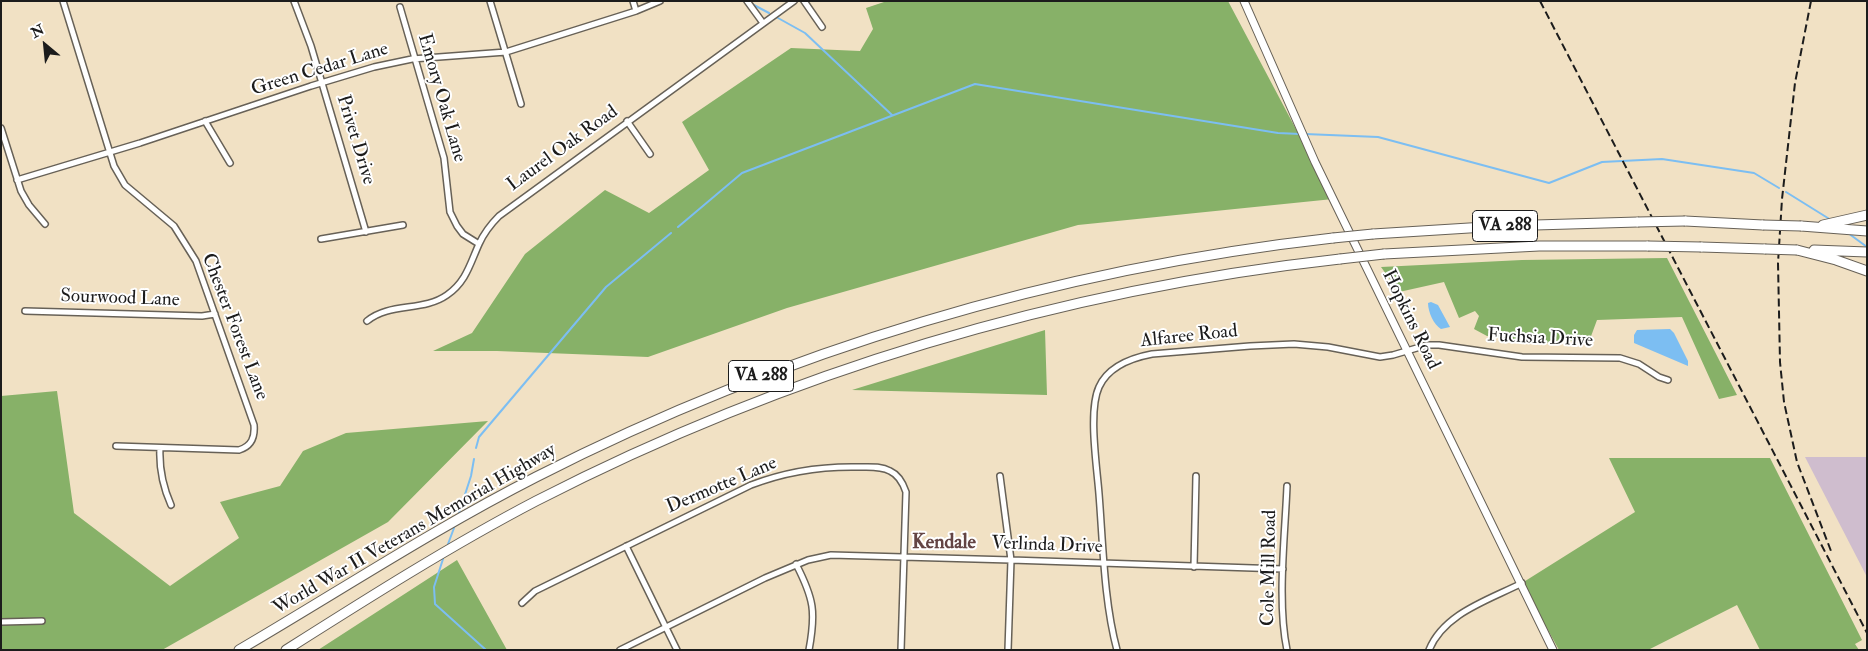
<!DOCTYPE html>
<html>
<head>
<meta charset="utf-8">
<style>
	body { margin:0 }
	#map { position:relative; width:1868px; height:651px; overflow:hidden; background:#f1e1c4; font-family:"IM FELL Double Pica",serif }
	canvas { display:block }
	.frame { position:absolute; inset:0; border:2px solid #1c1c1c; pointer-events:none }
	.north { position:absolute; left:20px; top:20px; width:50px; height:50px; -webkit-text-stroke:4px #fff; paint-order:stroke; rotate:332deg; font-size:14px; font-weight:700; line-height:20px; text-align:center; color:#1c1c1c }
	.north::after { content:''; display:block; margin:auto; width:18px; height:22px; background:#1c1c1c; clip-path:polygon(50% 0,100% 100%,50% 72%,0 100%) }
</style>
</head>
<body>
<div id="map">
<canvas width="1868" height="651"></canvas>
<div class="frame"></div>
<div class="north">N</div>
</div>
<script>
const context = document.querySelector('canvas').getContext('2d');
context.lineJoin = 'round';
function fill(path, color) {
  context.fillStyle = color;
  context.fill(path, 'evenodd');
}
function trace(path, color, width, dash) {
  context.strokeStyle = color;
  context.lineWidth = width;
  context.lineCap = dash ? 'butt' : 'round';
  context.setLineDash(dash || []);
  context.stroke(path);
}
function label(font, color, halo, rows, align = 'center') {
  context.font = font + ' "IM FELL Double Pica",serif';
  context.lineWidth = 4;
  context.setLineDash([]);
  context.textBaseline = 'middle';
  context.strokeStyle = halo;
  context.fillStyle = color;
  for (const [text, x, y, turn = 0] of rows) {
    context.save();
    context.translate(x, y);
    context.rotate((+turn || 0) * Math.PI / 180);
    context.textAlign = isNaN(turn) ? turn : align;
    if (halo) context.strokeText(text, 0, 0);
    context.fillText(text, 0, 0);
    context.restore();
  }
}
fill(new Path2D(`
	M 1805,457 L 1867,457 L 1867,577 Z`), '#cfbdce');
fill(new Path2D(`
	M 887,1 L 1228,1 L 1333,199 L 1078,225 L 787,308 L 648,357 L 497,351 L 433,351 L 472,333 L 525,254 L 605,190 L 649,213 L 709,170 L 682,122 L 791,48 L 860,51 L 873,29 L 866,8 Z
	M 1667,258 L 1737,395 L 1719,399 L 1682,317 L 1597,320 L 1590,339 L 1546,343 L 1487,336 L 1474,329 L 1479,316 L 1475,311 L 1459,318 L 1444,282 L 1399,292 L 1381,267 L 1522,260 Z
	M 1045,330 L 1047,395 L 852,390 Z
	M 57,391 L 74,513 L 170,586 L 239,538 L 220,502 L 280,486 L 303,451 L 346,433 L 488,421 L 388,522 L 162,650 L 1,650 L 1,396 Z
	M 1609,458 L 1770,458 L 1862,640 L 1855,644 L 1859,650 L 1760,650 L 1737,605 L 1648,650 L 1559,650 L 1522,583 L 1635,512 Z
	M 457,560 L 507,650 L 318,650 Z`), '#87b168');
fill(new Path2D(`
	M 1431,302 L 1438,305 L 1450,327 L 1441,329 C 1434,325 1428,312 1428,303 Z
	M 1670,329 L 1674,333 L 1688,361 L 1688,366 L 1634,343 L 1634,335 L 1637,330 Z`), '#7cbef2');
trace(new Path2D(`
	M 752,4 L 769,13
	M 778,18 L 805,33 L 892,115
	M 1305,134 L 1378,137 L 1549,183 L 1602,162 L 1662,159 L 1754,173 L 1779,188
	M 1786,192 L 1831,220
	M 678,227 L 742,173 L 975,84 L 1278,133 L 1300,134
	M 1848,233 L 1867,247
	M 476,448 L 479,437 L 606,287 L 671,233
	M 459,513 L 471,476 L 474,459
	M 448,544 L 454,528
	M 443,559 L 434,587 L 435,604 L 486,650`), '#7cbef2', 2);
const street = new Path2D(`
	M 63,1 L 114,166 L 125,185 L 174,226 L 196,261 L 254,425 C 255,437 252,446 239,450 L 116,446
	M 294,1 L 311,46 L 366,232
	M 490,1 L 521,104
	M 633,1 L 636,11
	M 747,1 L 763,23
	M 804,1 L 822,27
	M 400,7 L 444,158 L 450,212 L 457,226 L 463,234 L 479,244
	M 205,121 L 230,163
	M 627,121 L 650,154
	M 1,128 L 21,191 L 29,205 L 45,224
	M 17,180 L 140,143 L 311,86 L 374,67 L 412,59 L 506,52 L 636,11 L 660,1
	M 321,239 L 403,225
	M 25,311 L 202,316 L 215,314
	M 367,321 C 390,302 423,312 447,295 C 466,282 470,264 479,244 C 484,233 491,224 499,216 L 794,1
	M 160,448 C 159,468 163,487 171,505
	M 1000,476 L 1011,560 L 1008,650
	M 1287,486 C 1285,536 1277,602 1287,650
	M 626,546 L 677,650
	M 796,564 C 814,599 816,612 809,650
	M 1194,567 L 1196,476
	M 522,603 L 535,591 L 751,485 C 787,471 822,466 860,467 C 870,467 881,466 890,471 C 899,475 903,483 906,492 L 901,650
	M 1,622 L 42,621
	M 620,650 L 765,578 L 808,560 L 831,555 L 1011,560 L 1283,569
	M 1117,650 C 1104,602 1103,544 1099,494 C 1097,467 1088,411 1099,387 C 1108,367 1131,358 1152,354 L 1250,346 L 1294,344 L 1328,347 L 1380,357 L 1393,355 L 1427,345 L 1439,345 L 1522,357 L 1620,358 L 1639,364 L 1659,377 L 1668,380
	M 1429,650 C 1444,613 1489,600 1522,583`);
const secondary = new Path2D(`
	M 1244,1 L 1315,162 L 1553,650`);
const highway = new Path2D(`
	M 1685,221 L 1763,225
	M 1823,225 L 1867,215
	M 1801,226 L 1867,231
	M 1373,234 L 1501,226 L 1638,222
	M 1701,247 L 1765,249
	M 1797,250 L 1836,260 L 1867,271
	M 1814,250 L 1867,252
	M 1384,254 L 1539,246 L 1648,246
	M 239,650 C 338,592 434,529 536,477 C 785,350 1055,269 1333,238
	M 286,650 C 368,598 450,546 536,501 C 787,372 1059,290 1340,259`);
trace(street, '#676157', 8);
trace(secondary, '#676157', 9);
trace(highway, '#676157', 11);
trace(street, '#fff', 5);
trace(secondary, '#fff', 7);
trace(highway, '#fff', 9);
trace(new Path2D(`
	M 1540,1 L 1867,633
	M 1811,1 L 1795,83 L 1782,199 L 1778,263 L 1780,362 L 1784,402 L 1797,462 L 1831,551`), '#1c1c1c', 2, [8, 4]);
const highwayBridge = new Path2D(`
	M 1638,222 L 1685,221
	M 1763,225 L 1801,226
	M 1333,238 L 1373,234
	M 1648,246 L 1701,247
	M 1765,249 L 1797,250
	M 1340,259 L 1384,254`);
trace(highwayBridge, '#676157', 11, []);
trace(highwayBridge, '#fff', 9);
for (const [x, y, w] of [
	[1505,226,65],
	[761,376,65]
]) {
  const box = new Path2D();
  box.roundRect(x - w / 2, y - 15.5, w, 31, 4);
  context.fillStyle = '#fff';
  context.fill(box);
  trace(box, '#1c1c1c', 1);
}
label('bold 18px', '#1c1c1c', null, [
	["VA 288",1505,226],
	["VA 288",761,376]
]);
label('19px', '#1c1c1c', '#fff', [
	["Green Cedar Lane",320,70,-17],
	["Emory Oak Lane",441,98,74],
	["Privet Drive",355,140,73],
	["Laurel Oak Road",563,149,-36],
	["Sourwood Lane",120,299,2],
	["Hopkins Road",1410,320,64],
	["Chester Forest Lane",234,327,69],
	["Alfaree Road",1189,337,-6],
	["Fuchsia Drive",1540,339,3],
	["Dermotte Lane",722,486,-23],
	["World War II Veterans Memorial Highway",415,530,-30],
	["Verlinda Drive",1047,546,2],
	["Cole Mill Road",1270,568,-89]
]);
label('bold 20px', '#634444', '#fff', [
	["Kendale",944,544]
]);
</script>
</body>
</html>
